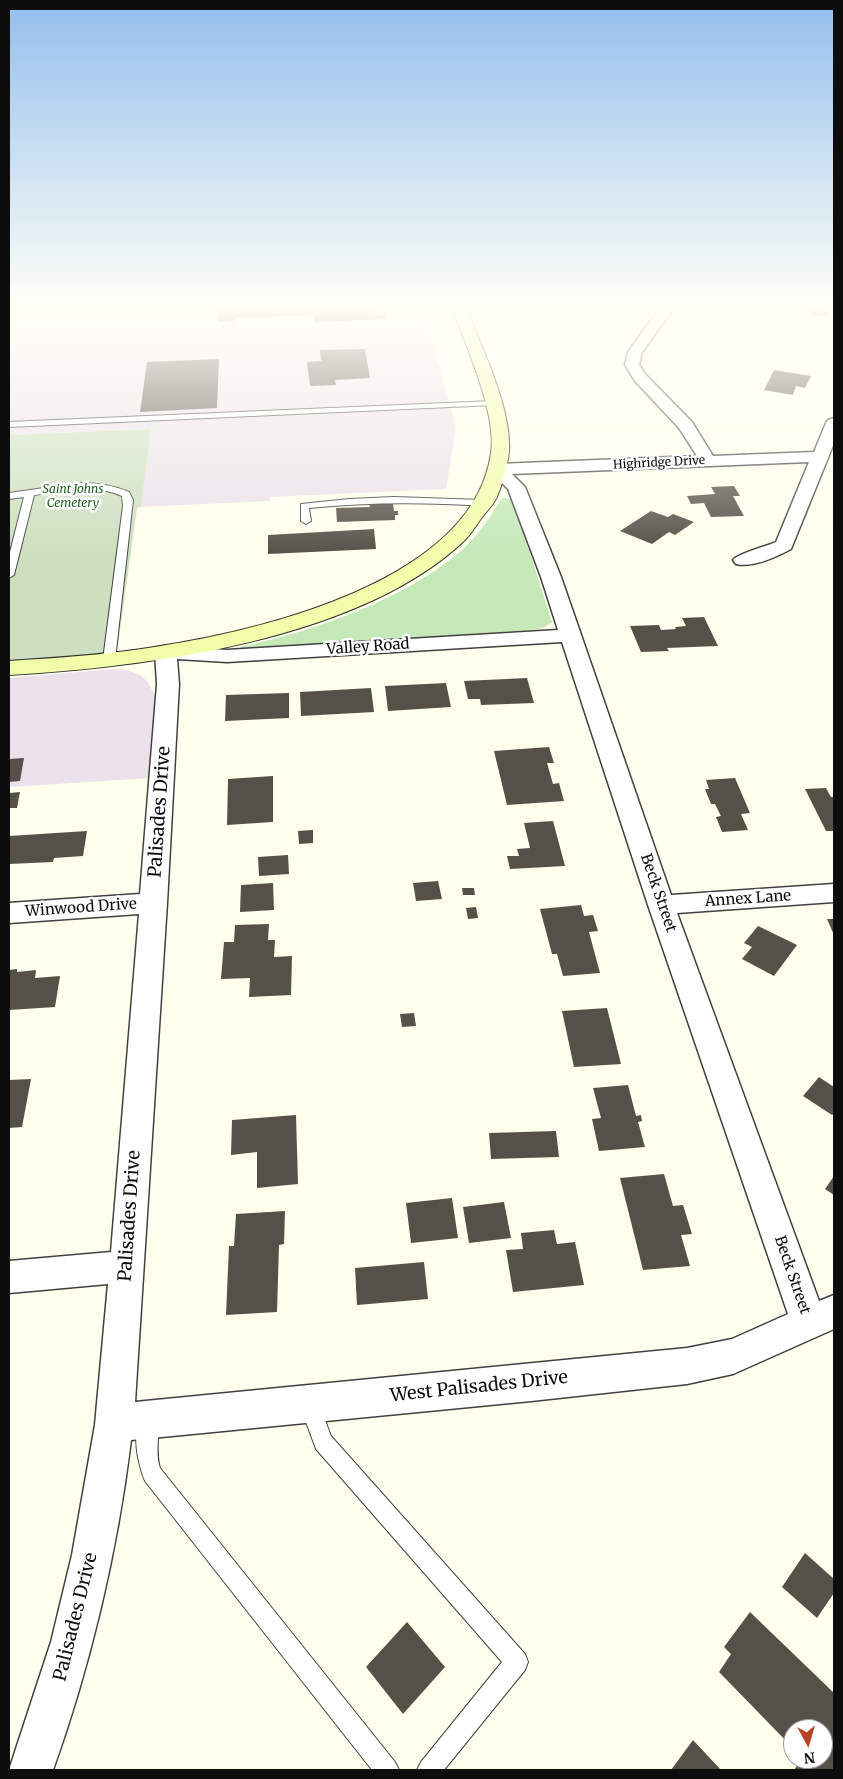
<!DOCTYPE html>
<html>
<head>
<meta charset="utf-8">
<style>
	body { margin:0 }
	#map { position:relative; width:843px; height:1779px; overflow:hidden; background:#feffed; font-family:Merriweather,serif }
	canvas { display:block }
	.frame { position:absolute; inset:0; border:10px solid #0d0d0d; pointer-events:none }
	.north { position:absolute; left:783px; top:1719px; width:50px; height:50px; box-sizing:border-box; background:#fff; border:1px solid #9e9e9e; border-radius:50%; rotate:174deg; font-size:14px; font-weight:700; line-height:20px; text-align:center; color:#0d0d0d }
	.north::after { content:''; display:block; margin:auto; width:18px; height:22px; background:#b94328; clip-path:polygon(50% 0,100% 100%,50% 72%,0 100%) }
</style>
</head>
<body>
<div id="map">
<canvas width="843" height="1779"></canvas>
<div class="frame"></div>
<div class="north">N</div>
</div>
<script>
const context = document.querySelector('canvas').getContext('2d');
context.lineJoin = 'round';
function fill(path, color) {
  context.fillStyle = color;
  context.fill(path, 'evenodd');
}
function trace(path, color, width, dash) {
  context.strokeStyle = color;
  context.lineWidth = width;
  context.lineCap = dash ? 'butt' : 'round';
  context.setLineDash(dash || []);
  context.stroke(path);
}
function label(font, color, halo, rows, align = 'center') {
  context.font = font + ' Merriweather,serif';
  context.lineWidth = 5;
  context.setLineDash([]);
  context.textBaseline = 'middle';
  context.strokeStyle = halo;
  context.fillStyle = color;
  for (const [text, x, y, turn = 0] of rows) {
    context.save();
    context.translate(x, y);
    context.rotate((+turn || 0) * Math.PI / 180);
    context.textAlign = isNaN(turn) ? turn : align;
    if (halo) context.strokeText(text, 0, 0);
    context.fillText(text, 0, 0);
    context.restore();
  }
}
fill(new Path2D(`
	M 9,308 L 449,308 L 453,321 L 428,322 L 456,428 L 446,489 L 270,497 L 270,501 L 141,507 L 151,429 L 9,435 Z
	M 114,669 L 127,670 L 140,675 L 148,682 L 155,696 L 151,778 L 9,787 L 9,678 Z`), '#ebe1ea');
fill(new Path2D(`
	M 503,498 L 512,499 L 514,503 L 552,622 C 544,629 538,629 528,630 L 239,650 L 241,647 C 316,630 401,601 460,552 C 472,541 481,530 490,517 C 494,511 497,503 503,498 Z`), '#c5e8b8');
fill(new Path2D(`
	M 151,429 L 141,507 L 137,508 L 116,659 L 9,668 L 9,435 Z`), '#cddfbf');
fill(new Path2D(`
	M 218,308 L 374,308 L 375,312 L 386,311 L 388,319 L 314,322 L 313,315 L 235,318 L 235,321 L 218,322 Z
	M 808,308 L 827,309 L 830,316 L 812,316 Z
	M 365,349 L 370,378 L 335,380 L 336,385 L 310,386 L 307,362 L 321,361 L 320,350 Z
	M 219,359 L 217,408 L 140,412 L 147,362 Z
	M 774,370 L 811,376 L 805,388 L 796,386 L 793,395 L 764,390 Z
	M 734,486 L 740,496 L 733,496 L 744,516 L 711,517 L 704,503 L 691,504 L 687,496 L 715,494 L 711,487 Z
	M 393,503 L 394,511 L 398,511 L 398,515 L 395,515 L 395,520 L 337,522 L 336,508 L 370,507 L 369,504 Z
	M 651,511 L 668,517 L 673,514 L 694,522 L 675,535 L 669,532 L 652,544 L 620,531 Z
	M 374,529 L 376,549 L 268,554 L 268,535 Z
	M 704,617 L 718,646 L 667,648 L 669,651 L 641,652 L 630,626 L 659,625 L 661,630 L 676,629 L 675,627 L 686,626 L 682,618 Z
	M 527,678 L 534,703 L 481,705 L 480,699 L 468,699 L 464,681 Z
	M 446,683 L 451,707 L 388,711 L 385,686 Z
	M 371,688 L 374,712 L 301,716 L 300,692 Z
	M 289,693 L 289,718 L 225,721 L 226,695 Z
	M 549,747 L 554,763 L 547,763 L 553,784 L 559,783 L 564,801 L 507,805 L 494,751 Z
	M 24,758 L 20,781 L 9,782 L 9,759 Z
	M 273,776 L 273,822 L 227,825 L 228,779 Z
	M 735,778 L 750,813 L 741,814 L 748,830 L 722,832 L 716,817 L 721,816 L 715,804 L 711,804 L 705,789 L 709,789 L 706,780 Z
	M 826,788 L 831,797 L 834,797 L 834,831 L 826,831 L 805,789 Z
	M 20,792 L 17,808 L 9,808 L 9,793 Z
	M 553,821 L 565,866 L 510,869 L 507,856 L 519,856 L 517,849 L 530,848 L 524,823 Z
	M 313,830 L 313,843 L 299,844 L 298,831 Z
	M 87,831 L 83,856 L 54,858 L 53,862 L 9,864 L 9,836 Z
	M 288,855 L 289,874 L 259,876 L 258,857 Z
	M 438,881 L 442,899 L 416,901 L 413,883 Z
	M 273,883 L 274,910 L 240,912 L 241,885 Z
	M 462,888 L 474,888 L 475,895 L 463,895 Z
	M 581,905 L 584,916 L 593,915 L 598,931 L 589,932 L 600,973 L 563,976 L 557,954 L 552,954 L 540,909 Z
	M 476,907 L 478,918 L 468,919 L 466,908 Z
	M 827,919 L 834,919 L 834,935 Z
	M 269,924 L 268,940 L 275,940 L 274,957 L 292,956 L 291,995 L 249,997 L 250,978 L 221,979 L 224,942 L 234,942 L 235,925 Z
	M 758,926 L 797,945 L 774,976 L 742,959 L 752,947 L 744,943 Z
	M 17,969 L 17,972 L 36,970 L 35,978 L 60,976 L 55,1007 L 9,1010 L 9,970 Z
	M 607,1008 L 621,1064 L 574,1067 L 562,1011 Z
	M 414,1013 L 416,1026 L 402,1027 L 400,1014 Z
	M 819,1077 L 834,1087 L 834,1113 L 832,1115 L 803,1096 Z
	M 31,1079 L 22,1127 L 9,1128 L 9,1080 Z
	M 628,1085 L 636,1116 L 641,1115 L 642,1121 L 638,1122 L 645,1147 L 599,1151 L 592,1119 L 601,1118 L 593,1088 Z
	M 296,1115 L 298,1184 L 257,1188 L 257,1152 L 231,1155 L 232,1120 Z
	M 556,1131 L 559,1157 L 491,1159 L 489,1133 Z
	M 664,1174 L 673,1206 L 683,1205 L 692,1234 L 681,1235 L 690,1266 L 643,1270 L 620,1178 Z
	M 834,1176 L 834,1195 L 825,1189 Z
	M 452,1198 L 458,1238 L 411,1243 L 406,1203 Z
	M 504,1202 L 511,1238 L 469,1243 L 463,1207 Z
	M 285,1211 L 284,1244 L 279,1245 L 277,1312 L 226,1315 L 229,1246 L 234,1246 L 236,1214 Z
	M 554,1230 L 557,1244 L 575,1242 L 584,1285 L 513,1292 L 506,1250 L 523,1249 L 521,1233 Z
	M 424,1262 L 428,1299 L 357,1305 L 355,1268 Z
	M 805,1553 L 834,1579 L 834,1593 L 817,1618 L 782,1587 Z
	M 750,1612 L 834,1693 L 834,1770 L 794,1770 L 802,1759 L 823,1759 L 823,1729 L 793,1729 L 793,1748 L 719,1672 L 731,1654 L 724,1647 Z
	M 407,1622 L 445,1667 L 403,1714 L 366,1667 Z
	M 693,1740 L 721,1770 L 671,1770 Z`), '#555149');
const service = new Path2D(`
	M 492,401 L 495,401 L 495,405 L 9,427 L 9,422 Z
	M 79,483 C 97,483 113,485 129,492 L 133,500 L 115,660 L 109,663 L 103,660 L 123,506 L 122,496 C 93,483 64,491 34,495 L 14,575 L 9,578 L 9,556 L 24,497 L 9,499 L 9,493 Z
	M 394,497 L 483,500 L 488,503 L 483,506 C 425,502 367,502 309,508 L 311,521 L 306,524 L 301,521 L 301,504 L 349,499 Z
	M 310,1396 L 317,1399 L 331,1436 L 525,1654 L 528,1662 L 525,1670 L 444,1770 L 417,1770 L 421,1762 L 502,1662 L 316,1449 L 300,1406 L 303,1399 Z
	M 148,1410 L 155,1413 C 162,1430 154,1450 160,1468 L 395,1762 L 399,1770 L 372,1770 L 145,1481 C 137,1461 132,1434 141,1413 Z`);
const minor = new Path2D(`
	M 660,308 L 674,308 L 642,352 L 639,365 L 646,375 L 692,422 L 713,456 L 814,452 L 826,423 L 828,420 L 834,418 L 834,443 L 791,549 C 776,557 753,568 736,564 L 733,560 C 737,554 767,546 776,542 L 809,462 L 512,474 L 525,487 L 561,577 L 671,895 L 834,884 L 834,902 L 677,913 L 819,1301 L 834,1295 L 834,1329 L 733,1374 L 687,1384 L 531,1401 L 131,1440 C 117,1553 91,1663 53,1770 L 9,1770 L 51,1642 L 72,1555 L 95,1425 L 108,1284 L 9,1293 L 9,1261 L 111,1252 L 139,914 L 9,923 L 9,903 L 140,894 L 157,684 L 155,652 L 159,648 L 166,646 L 227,650 L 558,630 L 541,577 L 508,489 L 488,469 L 491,465 L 497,464 L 697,456 L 679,428 L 635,381 L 625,365 L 628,352 ZM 562,642 L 648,905 L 788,1314 L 732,1339 L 687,1348 L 135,1402 L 167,903 L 179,684 L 177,659 L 227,662 Z`);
const secondary = new Path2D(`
	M 452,308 L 466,308 C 482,348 512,409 509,452 C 508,463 501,489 496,499 C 492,506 485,513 480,520 C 475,527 470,535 464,541 C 359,640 148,667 9,675 L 9,661 C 55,658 102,655 148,648 C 256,632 473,583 491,453 C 497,413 466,346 452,308 Z`);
trace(service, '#404040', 2);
trace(minor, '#404040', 3);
trace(secondary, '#2f2f2f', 2);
fill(service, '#fff');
fill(minor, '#fff');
fill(secondary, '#f2fda9');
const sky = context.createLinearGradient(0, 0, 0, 557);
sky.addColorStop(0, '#93beed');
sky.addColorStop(0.55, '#fffff7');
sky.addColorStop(1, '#fffff700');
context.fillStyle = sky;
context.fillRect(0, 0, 843, 557);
label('12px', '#0d0d0d', '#fff', [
	["Highridge Drive",659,463,-3]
]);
label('italic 12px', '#1f6221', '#fff', [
	["Saint Johns",73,490],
	["Cemetery",73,504]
]);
label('15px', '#0d0d0d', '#fff', [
	["Valley Road",368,647,-4],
	["Beck Street",658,893,71],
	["Annex Lane",748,899,-4],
	["Winwood Drive",81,908,-4],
	["Beck Street",792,1275,71]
]);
label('18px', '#0d0d0d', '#fff', [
	["Palisades Drive",160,812,-86],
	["Palisades Drive",130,1216,-86],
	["West Palisades Drive",479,1387,-6],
	["Palisades Drive",76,1617,-76]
]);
</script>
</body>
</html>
